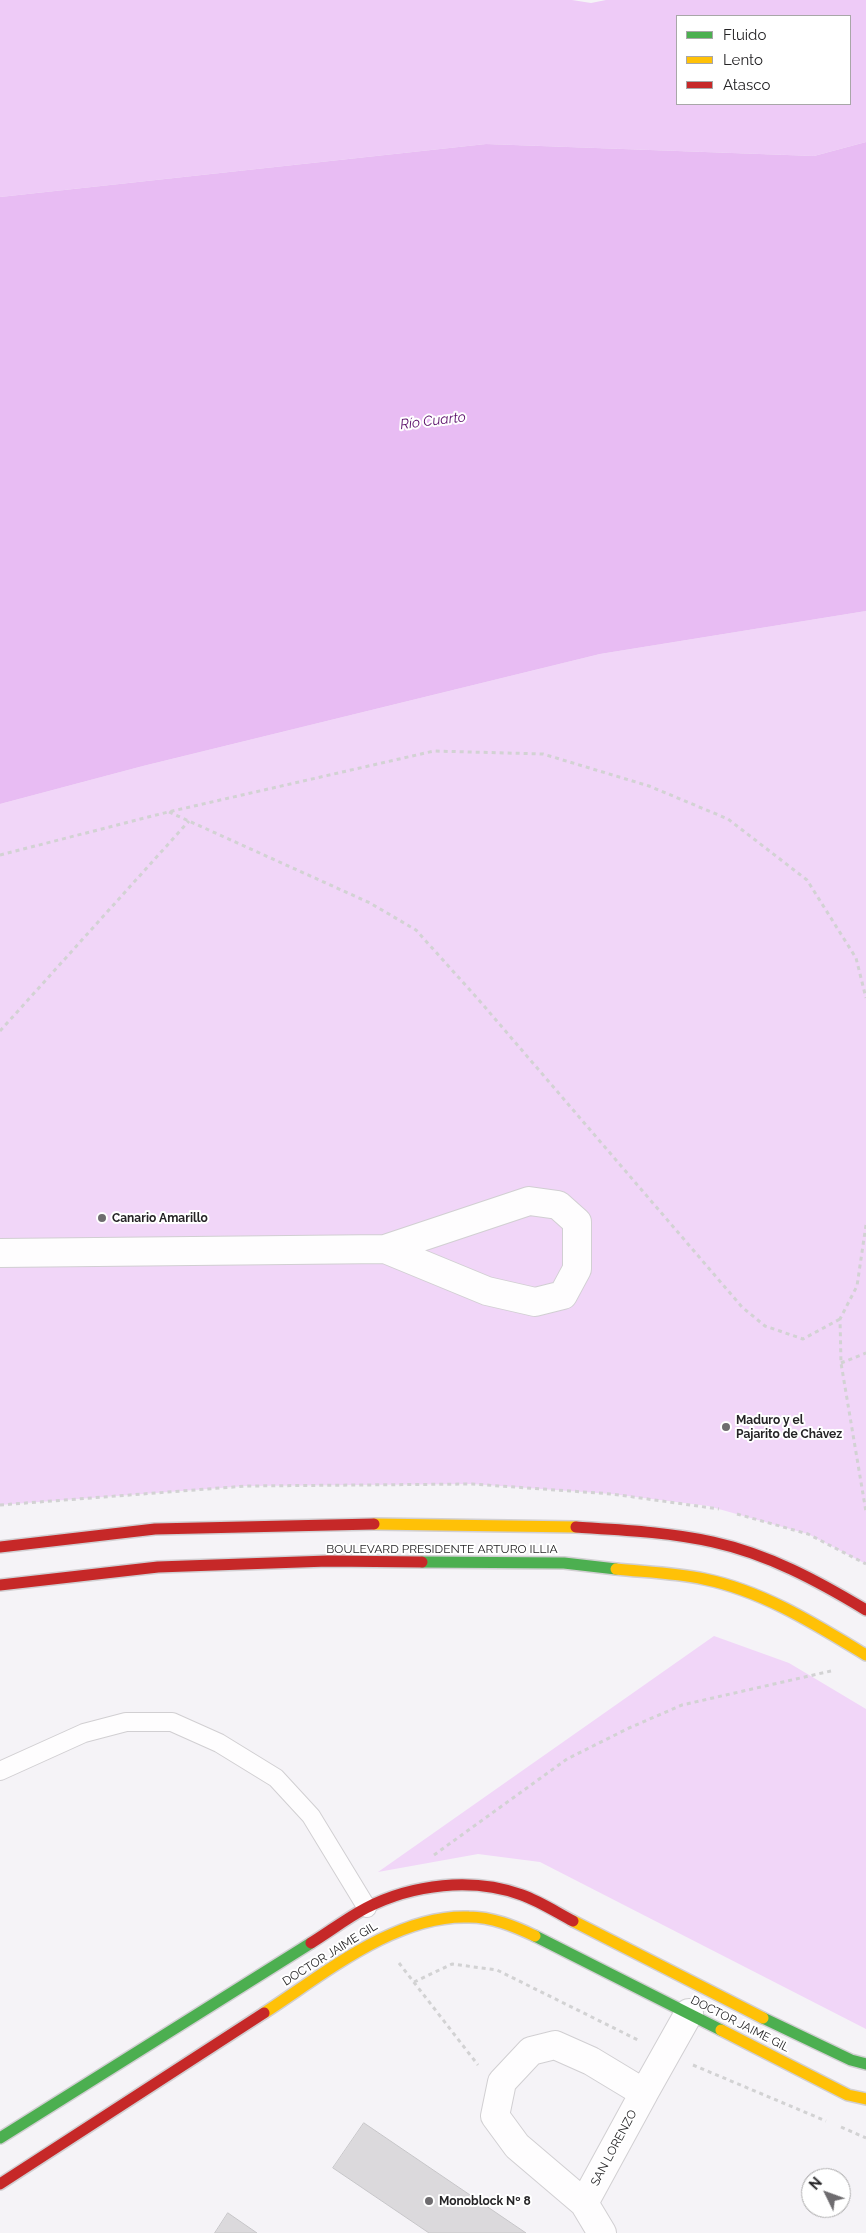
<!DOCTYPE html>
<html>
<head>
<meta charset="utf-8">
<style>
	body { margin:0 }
	#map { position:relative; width:866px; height:2233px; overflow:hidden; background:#f5f3f7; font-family:Raleway,sans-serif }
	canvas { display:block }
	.legend { position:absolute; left:676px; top:15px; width:175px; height:90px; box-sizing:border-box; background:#fff; border:1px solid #a8a7a8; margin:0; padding:6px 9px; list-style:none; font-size:15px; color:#252426 }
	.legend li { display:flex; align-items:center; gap:10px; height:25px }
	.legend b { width:25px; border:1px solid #a8a7a8 }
	.north { position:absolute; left:801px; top:2168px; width:50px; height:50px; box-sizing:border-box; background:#fff; border:1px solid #a8a7a8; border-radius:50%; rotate:312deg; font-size:14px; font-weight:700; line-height:20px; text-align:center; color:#252426 }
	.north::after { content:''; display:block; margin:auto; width:18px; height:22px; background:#6e6c6f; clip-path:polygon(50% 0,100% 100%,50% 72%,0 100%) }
</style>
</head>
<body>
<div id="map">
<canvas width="866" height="2233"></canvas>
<ul class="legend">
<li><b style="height:6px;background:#4caf50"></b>Fluido</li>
<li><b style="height:6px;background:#ffc107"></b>Lento</li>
<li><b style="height:6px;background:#c62828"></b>Atasco</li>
</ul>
<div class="north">N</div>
</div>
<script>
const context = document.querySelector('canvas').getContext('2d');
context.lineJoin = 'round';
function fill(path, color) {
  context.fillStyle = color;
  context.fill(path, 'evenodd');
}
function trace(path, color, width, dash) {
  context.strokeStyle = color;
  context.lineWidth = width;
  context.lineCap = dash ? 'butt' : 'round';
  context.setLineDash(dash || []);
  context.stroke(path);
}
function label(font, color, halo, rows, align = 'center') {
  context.font = font + ' Raleway,sans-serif';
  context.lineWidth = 4;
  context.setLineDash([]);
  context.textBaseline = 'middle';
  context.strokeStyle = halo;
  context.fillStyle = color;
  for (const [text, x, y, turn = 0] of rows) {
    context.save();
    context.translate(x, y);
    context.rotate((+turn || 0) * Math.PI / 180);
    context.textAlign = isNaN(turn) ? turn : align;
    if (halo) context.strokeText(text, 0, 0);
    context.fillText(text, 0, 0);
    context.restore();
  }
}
fill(new Path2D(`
	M 866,611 L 866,1564 L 808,1534 L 708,1506 L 612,1494 L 472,1484 L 246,1486 L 0,1505 L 0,804 L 143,766 L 600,654 Z
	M 714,1636 L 789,1663 L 866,1709 L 866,2029 L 540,1862 L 478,1854 L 378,1872 Z`), '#f1d6f8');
fill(new Path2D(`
	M 0,0 L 572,0 L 591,3 L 606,0 L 866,0 L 866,142 L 814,156 L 486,144 L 0,197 ZM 677,16 L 850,16 L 850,104 L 677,104 Z`), '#eecbf7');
fill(new Path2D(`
	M 866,142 L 866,611 L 600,654 L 143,766 L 0,804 L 0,197 L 486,144 L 814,156 Z`), '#e8bcf3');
const building = new Path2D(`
	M 364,2123 L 526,2233 L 429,2233 L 333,2168 Z
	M 228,2213 L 257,2233 L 215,2233 Z`);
fill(building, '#dbd9dc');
trace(building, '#c7c6c9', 1);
const lane = new Path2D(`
	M 0,1771 L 84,1733 L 126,1722 L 172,1722 L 219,1743 L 276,1778 L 311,1816 L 367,1908`);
const street = new Path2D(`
	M 0,1253 L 385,1249 L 529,1201 L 558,1205 L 577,1222 L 577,1269 L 563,1295 L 535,1302 L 487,1291 L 385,1249
	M 584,2203 L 644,2093
	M 602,2233 L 584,2203 L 517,2146 L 495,2116 L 502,2082 L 531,2051 L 555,2045 L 591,2061 L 644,2093 L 689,2013`);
const fast = new Path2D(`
	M 422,1562 L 564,1563 L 616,1569
	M 535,1936 L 721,2030
	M 763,2018 L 851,2060 L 866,2064
	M 0,2138 L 311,1943`);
const slow = new Path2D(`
	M 374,1524 L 576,1527
	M 616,1569 C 645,1572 676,1573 704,1579 C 763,1591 815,1624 866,1655
	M 573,1921 L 763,2018
	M 264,2013 C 323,1975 395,1914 469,1917 C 492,1917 514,1926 535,1936
	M 721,2030 L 848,2095 L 866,2099`);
const jam = new Path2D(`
	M 576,1527 C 622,1530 668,1532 713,1542 C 768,1554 818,1581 866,1610
	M 0,1547 L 155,1529 L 374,1524
	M 0,1585 L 158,1567 L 328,1561 L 422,1562
	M 311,1943 C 329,1932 347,1918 366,1908 C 413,1884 472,1877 522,1895 C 539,1901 556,1912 573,1921
	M 0,2184 L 264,2013`);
trace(lane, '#d1cfd2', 20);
trace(street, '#d1cfd2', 30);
trace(fast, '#d1cfd2', 14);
trace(slow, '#d1cfd2', 14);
trace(jam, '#d1cfd2', 14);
trace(new Path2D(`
	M 169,812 L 370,903 L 416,930 L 478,999 L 742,1307 L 765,1326 L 803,1339 L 840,1319
	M 0,855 L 168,812 L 434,751 L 543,754 L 649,786 L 728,819 L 807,880 L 856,958 L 866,998
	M 0,1031 L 189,821
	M 866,1225 L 857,1286 L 840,1319 L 841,1363 L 866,1512
	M 841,1363 L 866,1353
	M 0,1505 L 246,1486 L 472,1484 L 612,1494 L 719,1509
	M 737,1514 L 808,1534 L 866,1564
	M 434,1855 L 567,1759 L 629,1728 L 682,1705 L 831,1671
	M 399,1963 L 478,2065
	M 414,1982 L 452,1964 L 497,1970 L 640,2041
	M 693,2065 L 826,2121
	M 841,2127 L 866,2138`), '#d2d2d3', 3, [4, 4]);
trace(lane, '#fefdfe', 18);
trace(street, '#fefdfe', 28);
trace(fast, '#4caf50', 11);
trace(slow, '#ffc107', 11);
trace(jam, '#c62828', 11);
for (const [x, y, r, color] of [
	[102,1218,5,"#6e6c6f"],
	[726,1427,5,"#6e6c6f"],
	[429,2201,5,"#6e6c6f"]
]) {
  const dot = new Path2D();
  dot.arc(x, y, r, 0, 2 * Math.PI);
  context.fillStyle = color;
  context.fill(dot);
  trace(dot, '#fff', 2);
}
label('bold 12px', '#252426', '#fff', [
	["Canario Amarillo",112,1218],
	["Maduro y el",736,1420],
	["Pajarito de Chávez",736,1434],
	["Monoblock Nº 8",439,2201]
], 'left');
label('12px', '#252426', '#fff', [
	["BOULEVARD PRESIDENTE ARTURO ILLIA",442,1549],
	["DOCTOR JAIME GIL",330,1954,-32],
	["DOCTOR JAIME GIL",740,2024,27],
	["SAN LORENZO",614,2148,-62]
]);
label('italic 14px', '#580b68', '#fff', [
	["Río Cuarto",433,421,-7]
]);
</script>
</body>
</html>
